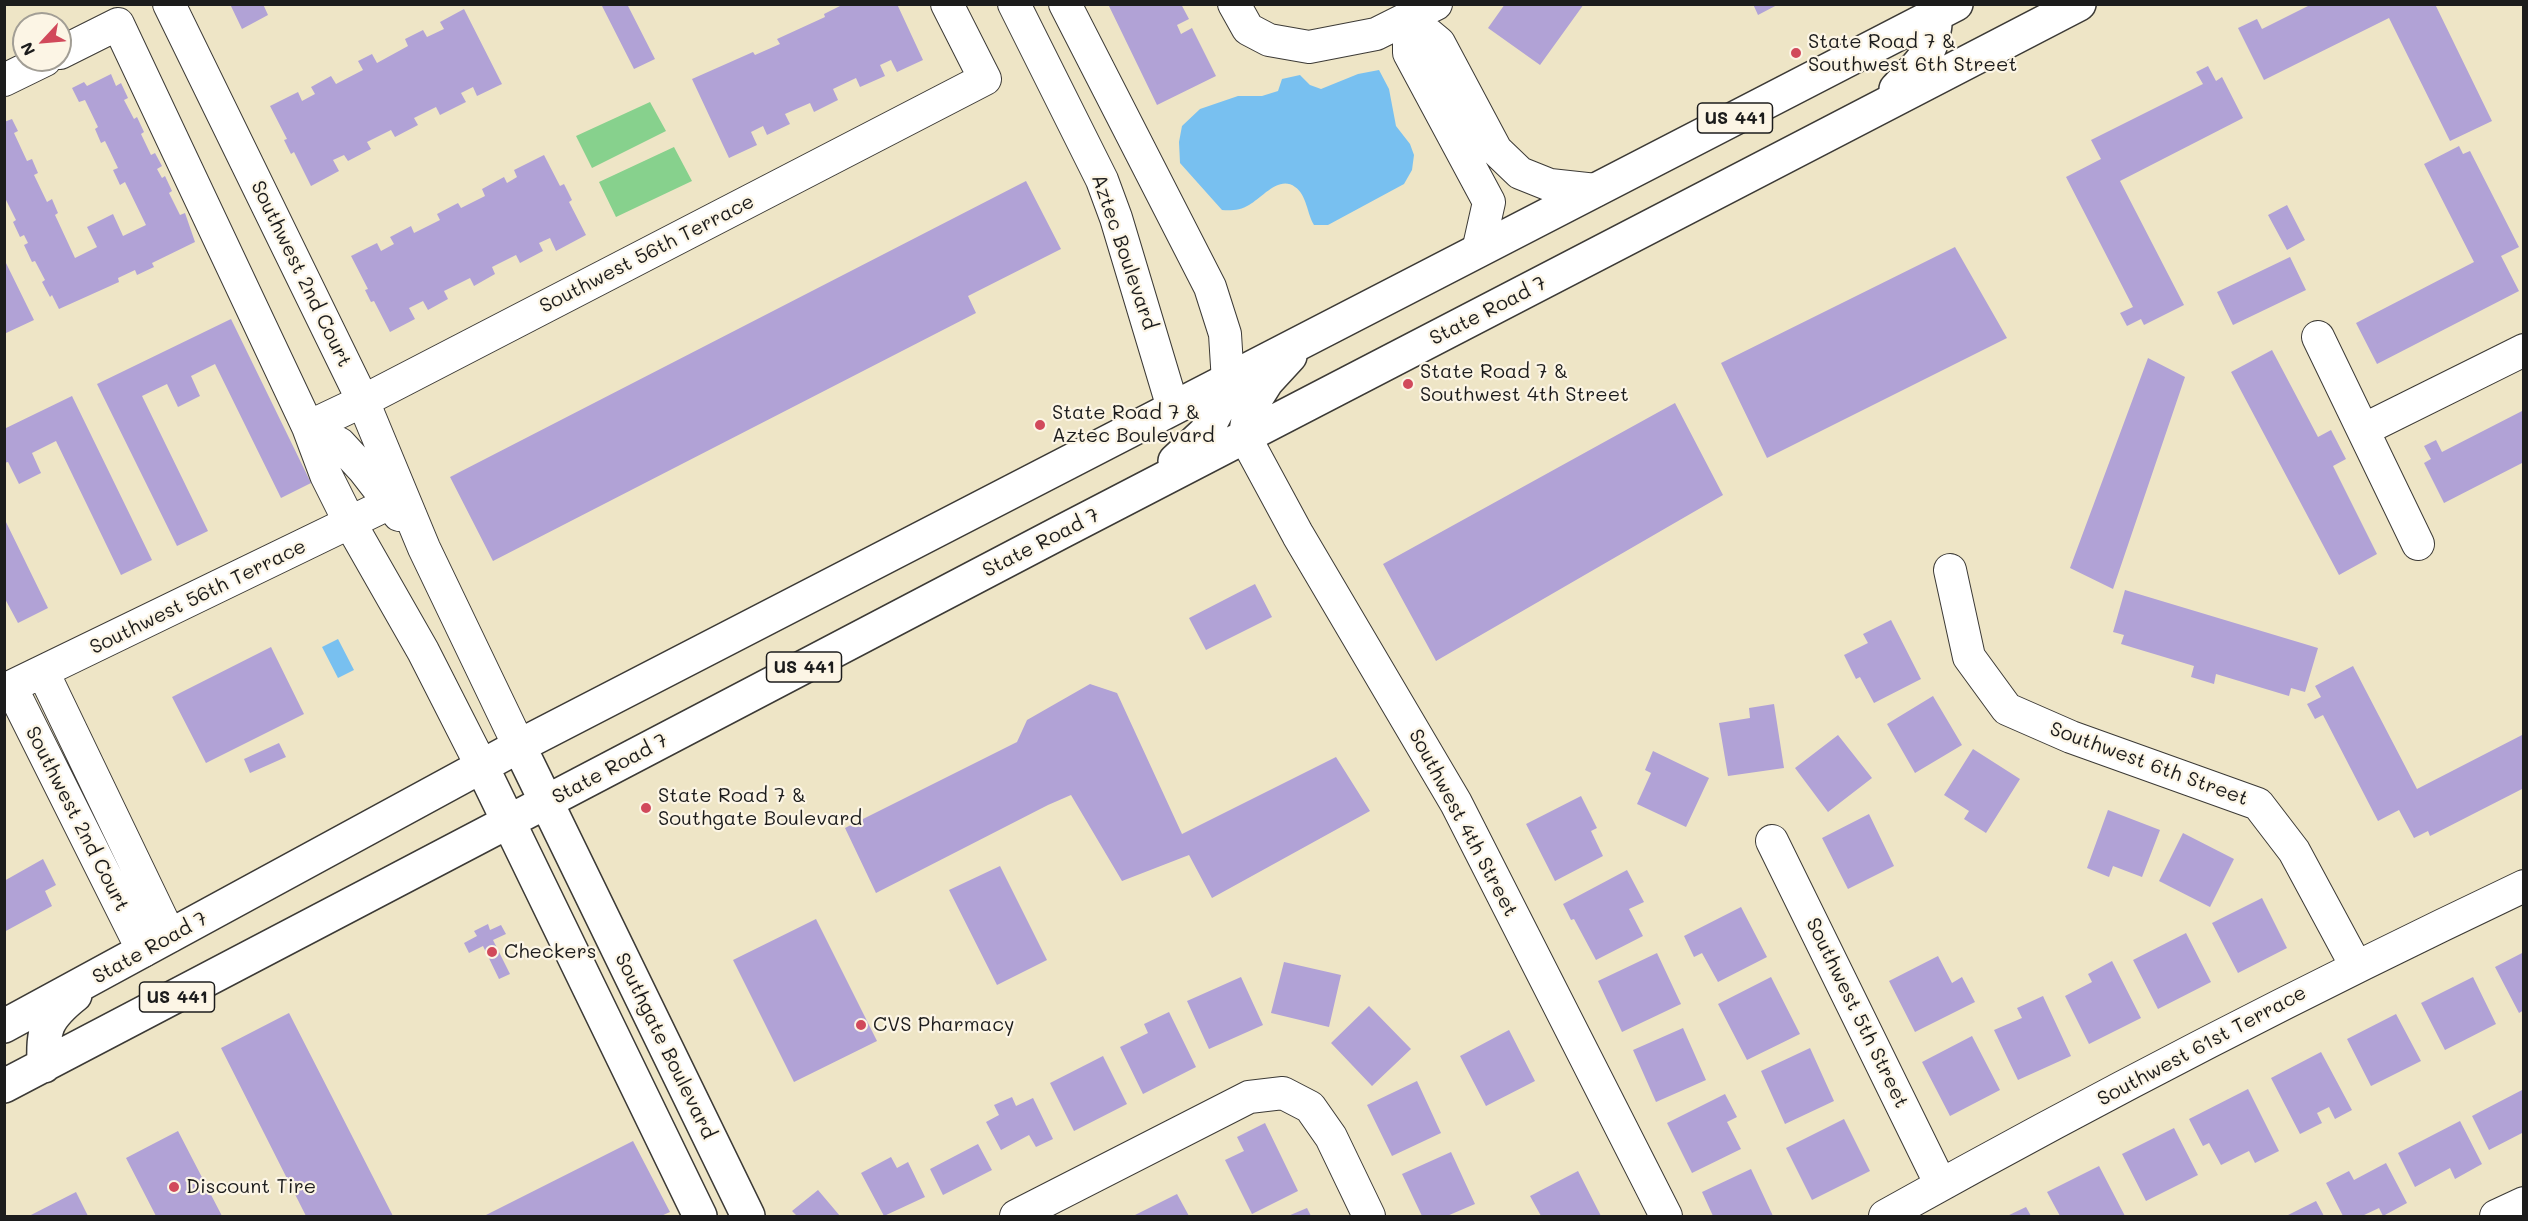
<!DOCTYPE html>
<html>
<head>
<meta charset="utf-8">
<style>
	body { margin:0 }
	#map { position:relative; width:2528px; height:1221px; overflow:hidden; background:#eee5c6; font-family:Mali,sans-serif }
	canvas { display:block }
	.frame { position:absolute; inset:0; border:6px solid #1c1c1c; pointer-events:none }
	.north { position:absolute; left:12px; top:12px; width:60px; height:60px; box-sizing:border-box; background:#fcf5e5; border:2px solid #a29e95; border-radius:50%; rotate:244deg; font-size:16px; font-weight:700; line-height:24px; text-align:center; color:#1c1c1c }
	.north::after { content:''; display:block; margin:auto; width:21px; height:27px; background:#d1495b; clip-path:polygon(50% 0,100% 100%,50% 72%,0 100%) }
</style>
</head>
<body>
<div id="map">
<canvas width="2528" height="1221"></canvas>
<div class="frame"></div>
<div class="north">N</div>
</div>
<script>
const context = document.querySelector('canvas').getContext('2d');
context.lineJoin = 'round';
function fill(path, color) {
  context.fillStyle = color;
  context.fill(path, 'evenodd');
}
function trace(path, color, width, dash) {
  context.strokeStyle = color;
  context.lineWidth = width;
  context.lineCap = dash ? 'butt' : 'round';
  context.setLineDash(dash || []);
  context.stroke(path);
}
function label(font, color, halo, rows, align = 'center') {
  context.font = font + ' Mali,sans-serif';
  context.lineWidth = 4.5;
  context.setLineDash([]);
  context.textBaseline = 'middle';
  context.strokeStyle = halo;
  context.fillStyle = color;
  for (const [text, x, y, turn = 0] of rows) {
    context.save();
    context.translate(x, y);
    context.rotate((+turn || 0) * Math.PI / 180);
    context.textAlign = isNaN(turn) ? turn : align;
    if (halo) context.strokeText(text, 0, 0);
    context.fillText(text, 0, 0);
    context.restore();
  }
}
fill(new Path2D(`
	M 650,102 L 666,131 L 592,168 L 576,136 Z
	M 674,147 L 692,181 L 616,217 L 599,182 Z`), '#87d18d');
fill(new Path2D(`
	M 1379,70 L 1389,89 L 1396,126 L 1410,144 L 1414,155 L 1412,170 L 1404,184 L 1328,225 L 1314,225 C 1307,214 1307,195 1295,187 C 1279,175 1262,198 1249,205 C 1241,210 1231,211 1222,210 L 1180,163 L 1179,142 L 1182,126 L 1200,109 L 1238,96 L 1262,96 L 1278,91 L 1282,79 L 1300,75 L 1310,85 L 1321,89 L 1358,74 Z
	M 338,639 L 354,670 L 338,678 L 322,647 Z`), '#78c0f0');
fill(new Path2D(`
	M 230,4 L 263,4 L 268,15 L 242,29 Z
	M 601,4 L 627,4 L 655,59 L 634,69 Z
	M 844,4 L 897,4 L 923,60 L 897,72 L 891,60 L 880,65 L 885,76 L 860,87 L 856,78 L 833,89 L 838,100 L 814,112 L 810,103 L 785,114 L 790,124 L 767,135 L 763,126 L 751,132 L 757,145 L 729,158 L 692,79 L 753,52 L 755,55 L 780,44 L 777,39 L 825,17 L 824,14 Z
	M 1108,4 L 1181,4 L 1189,19 L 1177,25 L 1181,34 L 1192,28 L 1216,76 L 1157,105 Z
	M 1505,4 L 1584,4 L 1540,65 L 1488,28 Z
	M 1753,4 L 1779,4 L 1758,15 Z
	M 2312,4 L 2435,4 L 2492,121 L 2450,141 L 2389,18 L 2264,80 L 2238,28 L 2257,19 L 2262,29 Z
	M 464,9 L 502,84 L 477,96 L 473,87 L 461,93 L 466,102 L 440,115 L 436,107 L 414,118 L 418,125 L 395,137 L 391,130 L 367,142 L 371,149 L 348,161 L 344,155 L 333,160 L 339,171 L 311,186 L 294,152 L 291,154 L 284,140 L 287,139 L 270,106 L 298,92 L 302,101 L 315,94 L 311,87 L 331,76 L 336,84 L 363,70 L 358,61 L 372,54 L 377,63 L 408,46 L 405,39 L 423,30 L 427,37 L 444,29 L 440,22 Z
	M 2208,66 L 2216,81 L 2222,77 L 2243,118 L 2120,181 L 2184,305 L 2144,325 L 2141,319 L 2127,326 L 2120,313 L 2133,307 L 2066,177 L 2101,159 L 2091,140 L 2203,84 L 2196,72 Z
	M 111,74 L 116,86 L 121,83 L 128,98 L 124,100 L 134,119 L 137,117 L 144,132 L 141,134 L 151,155 L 155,153 L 162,166 L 157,169 L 162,178 L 165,176 L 172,191 L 169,193 L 180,215 L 185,213 L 195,242 L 152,263 L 154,267 L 137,275 L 135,270 L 118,278 L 119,282 L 59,309 L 52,295 L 50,297 L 42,282 L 45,280 L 35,261 L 32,262 L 24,245 L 28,243 L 24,235 L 20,237 L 13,222 L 16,220 L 6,200 L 4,201 L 4,122 L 12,119 L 18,131 L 14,133 L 27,161 L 32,159 L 38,173 L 34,175 L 47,202 L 52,199 L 58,213 L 55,215 L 75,258 L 97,247 L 87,227 L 113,214 L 123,236 L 146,225 L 125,182 L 120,185 L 113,170 L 118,168 L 105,141 L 101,143 L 95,129 L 98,127 L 85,100 L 79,102 L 72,88 L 84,82 L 87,86 Z
	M 2459,146 L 2463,154 L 2470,151 L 2519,247 L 2501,256 L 2519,291 L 2377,364 L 2356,323 L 2474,262 L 2424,164 Z
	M 544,155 L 560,186 L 564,184 L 572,200 L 569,202 L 586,235 L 556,251 L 550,238 L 539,243 L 543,251 L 520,263 L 516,255 L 492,267 L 495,274 L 474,286 L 470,278 L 444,291 L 448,299 L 428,310 L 423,301 L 409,308 L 415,319 L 390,332 L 374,301 L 371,302 L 365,290 L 368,289 L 351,256 L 377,243 L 381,251 L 394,244 L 390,237 L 411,226 L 414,233 L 440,220 L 437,214 L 458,203 L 461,208 L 485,196 L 482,189 L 504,177 L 507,183 L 517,177 L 514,170 Z
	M 1026,181 L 1061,249 L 968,296 L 976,313 L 493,561 L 450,477 Z
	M 2287,205 L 2305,240 L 2287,250 L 2268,215 Z
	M 1955,247 L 2007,338 L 1767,458 L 1721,363 Z
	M 2290,257 L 2306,290 L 2233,325 L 2217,292 Z
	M 4,259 L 34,320 L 4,334 Z
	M 231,319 L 311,483 L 281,498 L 215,364 L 191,376 L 200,396 L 178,407 L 167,384 L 142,396 L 208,531 L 177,546 L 97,384 Z
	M 2272,350 L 2318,437 L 2331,430 L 2346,459 L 2333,466 L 2377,554 L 2339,575 L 2231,372 Z
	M 2148,358 L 2185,377 L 2113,589 L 2070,568 Z
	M 72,396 L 152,560 L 121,575 L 56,441 L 32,453 L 41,473 L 19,484 L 8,462 L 4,463 L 4,429 Z
	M 1675,403 L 1723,495 L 1436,661 L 1383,564 Z
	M 2524,410 L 2524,462 L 2444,503 L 2424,463 L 2431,459 L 2424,446 L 2436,440 L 2442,452 Z
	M 4,518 L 48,608 L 18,623 L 4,597 Z
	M 1255,584 L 1272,617 L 1206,650 L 1189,618 Z
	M 2125,590 L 2318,648 L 2305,692 L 2291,688 L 2289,696 L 2216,674 L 2214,684 L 2191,677 L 2194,666 L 2121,644 L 2124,635 L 2113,632 Z
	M 1891,620 L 1921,679 L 1874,703 L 1860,677 L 1856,679 L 1844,655 L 1868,643 L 1863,634 Z
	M 271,647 L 304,714 L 206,763 L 172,697 Z
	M 2353,666 L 2417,789 L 2524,734 L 2524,788 L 2430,836 L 2428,831 L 2414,838 L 2399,810 L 2378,821 L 2323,715 L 2315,719 L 2307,704 L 2321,697 L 2315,686 Z
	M 1090,684 L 1117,693 L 1182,834 L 1336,757 L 1370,811 L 1212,898 L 1189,855 L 1122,881 L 1071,795 L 1048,805 L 876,893 L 845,828 L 1017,742 L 1027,720 Z
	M 1933,696 L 1962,745 L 1915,773 L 1887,724 Z
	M 1774,704 L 1784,768 L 1728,776 L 1719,723 L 1750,718 L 1749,708 Z
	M 1838,735 L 1872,778 L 1828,812 L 1795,768 Z
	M 279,743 L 286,757 L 250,773 L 244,759 Z
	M 1973,749 L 2020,779 L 1986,833 L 1964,819 L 1969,811 L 1944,795 Z
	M 1653,751 L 1709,778 L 1686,827 L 1637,804 L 1651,773 L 1645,770 Z
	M 1581,796 L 1597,828 L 1591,831 L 1603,856 L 1555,881 L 1526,824 Z
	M 2108,810 L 2160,830 L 2142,877 L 2113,866 L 2109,877 L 2087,868 Z
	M 1869,814 L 1894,866 L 1848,889 L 1822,838 Z
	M 2183,833 L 2234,859 L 2210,907 L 2159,881 Z
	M 43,859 L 56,885 L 45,891 L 52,906 L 4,932 L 4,881 Z
	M 1000,866 L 1047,960 L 997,985 L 949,890 Z
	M 1627,870 L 1644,902 L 1629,909 L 1643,936 L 1596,960 L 1574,919 L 1571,920 L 1563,904 Z
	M 2262,898 L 2287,948 L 2238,973 L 2212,923 Z
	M 1741,907 L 1767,957 L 1718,982 L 1702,953 L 1694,957 L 1684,936 Z
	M 816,919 L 877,1041 L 794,1082 L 733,960 Z
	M 488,924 L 490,930 L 501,925 L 506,934 L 493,940 L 510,974 L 499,979 L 483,946 L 469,953 L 464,943 L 477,936 L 474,931 Z
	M 2186,933 L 2211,982 L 2158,1009 L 2133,960 Z
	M 2524,952 L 2524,1010 L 2519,1013 L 2495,967 Z
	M 1657,953 L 1681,1004 L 1622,1032 L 1598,981 Z
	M 1938,956 L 1952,983 L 1962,977 L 1975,1002 L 1915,1032 L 1889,981 Z
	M 2112,961 L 2141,1018 L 2089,1044 L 2065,996 L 2092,982 L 2088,974 Z
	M 1284,962 L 1341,975 L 1329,1027 L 1271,1013 Z
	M 1241,977 L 1263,1025 L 1209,1049 L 1187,1001 Z
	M 1771,977 L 1800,1034 L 1747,1060 L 1718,1004 Z
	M 2473,977 L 2496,1024 L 2445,1050 L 2421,1003 Z
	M 2043,996 L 2071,1056 L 2018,1080 L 1994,1030 L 2022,1018 L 2017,1008 Z
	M 1369,1006 L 1411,1049 L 1372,1086 L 1331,1043 Z
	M 1169,1012 L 1196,1067 L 1143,1094 L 1120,1047 L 1148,1033 L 1144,1024 Z
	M 289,1013 L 393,1216 L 306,1216 L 221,1048 Z
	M 2396,1014 L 2421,1061 L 2371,1086 L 2347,1039 Z
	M 1683,1028 L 1706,1080 L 1656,1102 L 1633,1050 Z
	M 1509,1030 L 1535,1081 L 1486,1106 L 1460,1056 Z
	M 1972,1036 L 2000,1090 L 1950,1116 L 1922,1062 Z
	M 1810,1048 L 1834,1101 L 1785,1124 L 1761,1071 Z
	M 2321,1052 L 2352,1110 L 2335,1119 L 2329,1107 L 2317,1113 L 2322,1123 L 2300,1134 L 2271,1078 Z
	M 1103,1056 L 1127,1104 L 1074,1131 L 1050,1083 Z
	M 1417,1081 L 1441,1133 L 1392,1156 L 1367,1105 Z
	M 2248,1089 L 2279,1151 L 2255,1163 L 2249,1151 L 2221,1165 L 2209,1143 L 2203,1146 L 2189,1119 Z
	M 2524,1089 L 2524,1132 L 2489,1150 L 2472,1116 Z
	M 1725,1094 L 1737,1117 L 1727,1122 L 1741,1149 L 1692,1173 L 1667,1123 Z
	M 1012,1097 L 1016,1106 L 1033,1098 L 1053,1139 L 1036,1147 L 1029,1135 L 1001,1150 L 986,1122 L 999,1115 L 994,1105 Z
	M 1844,1119 L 1870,1171 L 1812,1200 L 1786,1148 Z
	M 2460,1121 L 2482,1164 L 2455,1179 L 2450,1168 L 2415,1187 L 2398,1153 Z
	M 1265,1123 L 1298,1191 L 1252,1214 L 1225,1160 L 1244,1151 L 1237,1137 Z
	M 2174,1128 L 2198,1175 L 2146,1201 L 2122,1154 Z
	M 178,1131 L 222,1216 L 156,1216 L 126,1158 Z
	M 633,1141 L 670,1212 L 661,1216 L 484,1216 Z
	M 978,1144 L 992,1170 L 943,1195 L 930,1169 Z
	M 1451,1152 L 1475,1204 L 1447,1216 L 1422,1216 L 1402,1174 Z
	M 891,1157 L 897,1168 L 908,1162 L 925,1197 L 884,1216 L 861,1173 Z
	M 2386,1163 L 2407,1203 L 2383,1216 L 2379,1208 L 2362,1216 L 2343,1216 L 2326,1183 L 2349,1171 L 2354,1180 Z
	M 2099,1166 L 2125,1216 L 2060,1216 L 2047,1192 Z
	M 1751,1169 L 1773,1216 L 1713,1216 L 1702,1192 Z
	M 1578,1171 L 1601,1216 L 1541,1216 L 1530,1196 Z
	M 818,1190 L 840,1216 L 797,1216 L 792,1211 Z
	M 76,1192 L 88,1216 L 29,1216 Z
	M 1177,1194 L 1189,1216 L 1133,1216 Z
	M 2316,1201 L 2324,1216 L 2286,1216 Z
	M 2026,1207 L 2031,1216 L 2007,1216 Z
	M 1307,1208 L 1311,1216 L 1288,1216 Z`), '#b1a2d6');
const minor = new Path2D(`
	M 169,4 L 363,401 L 424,548 L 519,746
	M 1014,4 L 1102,180 L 1116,218 L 1173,408
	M 1065,4 L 1210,287 L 1225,334 L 1228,382
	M 1234,4 L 1248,29 L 1269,40 L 1309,47 L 1376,34 L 1436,4
	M 1409,18 L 1439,43 L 1496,150 L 1520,173 L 1550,185 L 1596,190
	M 1409,18 L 1409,53 L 1489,202 L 1478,251
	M 60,53 L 118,24 L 308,427 L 326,475 L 350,523 L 423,651 L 482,767
	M 4,80 L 45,60
	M 2318,337 L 2418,544
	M 308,427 L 363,401 L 985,79 L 947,4
	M 308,427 L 340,444 L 364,470 L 399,515
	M 2363,430 L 2524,350
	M 1245,437 L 1298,535 L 1456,803 L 1666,1216
	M 1950,570 L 1969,657 L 2007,709 L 2071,737 L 2258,804 L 2294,851 L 2356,966
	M 43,672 L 170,936
	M 11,687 L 143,951
	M 4,690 L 390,503
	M 1772,841 L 1941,1185
	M 1016,1216 L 1249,1097 L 1283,1093 L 1310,1107 L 1331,1137 L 1369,1216
	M 1885,1216 C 2094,1099 2307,989 2524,886
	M 2496,1216 L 2524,1203`);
const major = new Path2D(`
	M 1896,89 C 1923,60 1933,56 1936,15
	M 1245,437 L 1250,408 L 1267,381 L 1290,356
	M 1175,461 L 1206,432 L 1219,407 L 1228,382
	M 519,746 L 748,1216
	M 482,767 L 700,1216
	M 4,1026 L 519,746 L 1956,4
	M 44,1066 C 43,1029 45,1019 75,995
	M 4,1086 L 1063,531 L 2079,4`);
trace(minor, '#3c3a36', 34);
trace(major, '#3c3a36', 36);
trace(minor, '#fff', 32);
trace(major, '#fff', 33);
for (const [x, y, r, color] of [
	[1796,53,6,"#d1495b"],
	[1408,384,6,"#d1495b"],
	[1040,425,6,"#d1495b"],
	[646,808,6,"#d1495b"],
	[492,952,6,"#d1495b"],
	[861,1025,6,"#d1495b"],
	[174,1187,6,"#d1495b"]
]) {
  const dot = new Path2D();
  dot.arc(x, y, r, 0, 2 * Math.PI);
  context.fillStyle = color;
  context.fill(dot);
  trace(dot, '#fcf5e5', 2);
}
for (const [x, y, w] of [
	[1735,118,75],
	[804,667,75],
	[177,997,75]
]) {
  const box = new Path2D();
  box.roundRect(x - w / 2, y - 15, w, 30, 4.5);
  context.fillStyle = '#fcf5e5';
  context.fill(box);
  trace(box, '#1c1c1c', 1.5);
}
label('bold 18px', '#1c1c1c', null, [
	["US 441",1735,118],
	["US 441",804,667],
	["US 441",177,997]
]);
label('20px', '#1c1c1c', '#fcf5e5', [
	["State Road 7 &",1808,42],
	["Southwest 6th Street",1808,65],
	["State Road 7 &",1420,372],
	["Southwest 4th Street",1420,395],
	["State Road 7 &",1052,413],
	["Aztec Boulevard",1052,436],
	["State Road 7 &",658,796],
	["Southgate Boulevard",658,819],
	["Checkers",504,952],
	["CVS Pharmacy",873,1025],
	["Discount Tire",186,1187]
], 'left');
label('20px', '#1c1c1c', '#fcf5e5', [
	["Aztec Boulevard",1124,252,71],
	["Southwest 56th Terrace",647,254,-27],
	["Southwest 2nd Court",301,274,64],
	["State Road 7",1488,311,-27],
	["State Road 7",1041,543,-27],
	["Southwest 56th Terrace",198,597,-26],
	["Southwest 6th Street",2149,764,20],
	["State Road 7",610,769,-28],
	["Southwest 2nd Court",77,819,63],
	["Southwest 4th Street",1463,823,62],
	["State Road 7",150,948,-29],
	["Southwest 5th Street",1857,1013,64],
	["Southgate Boulevard",665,1046,64],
	["Southwest 61st Terrace",2202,1046,-28]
]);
</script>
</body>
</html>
